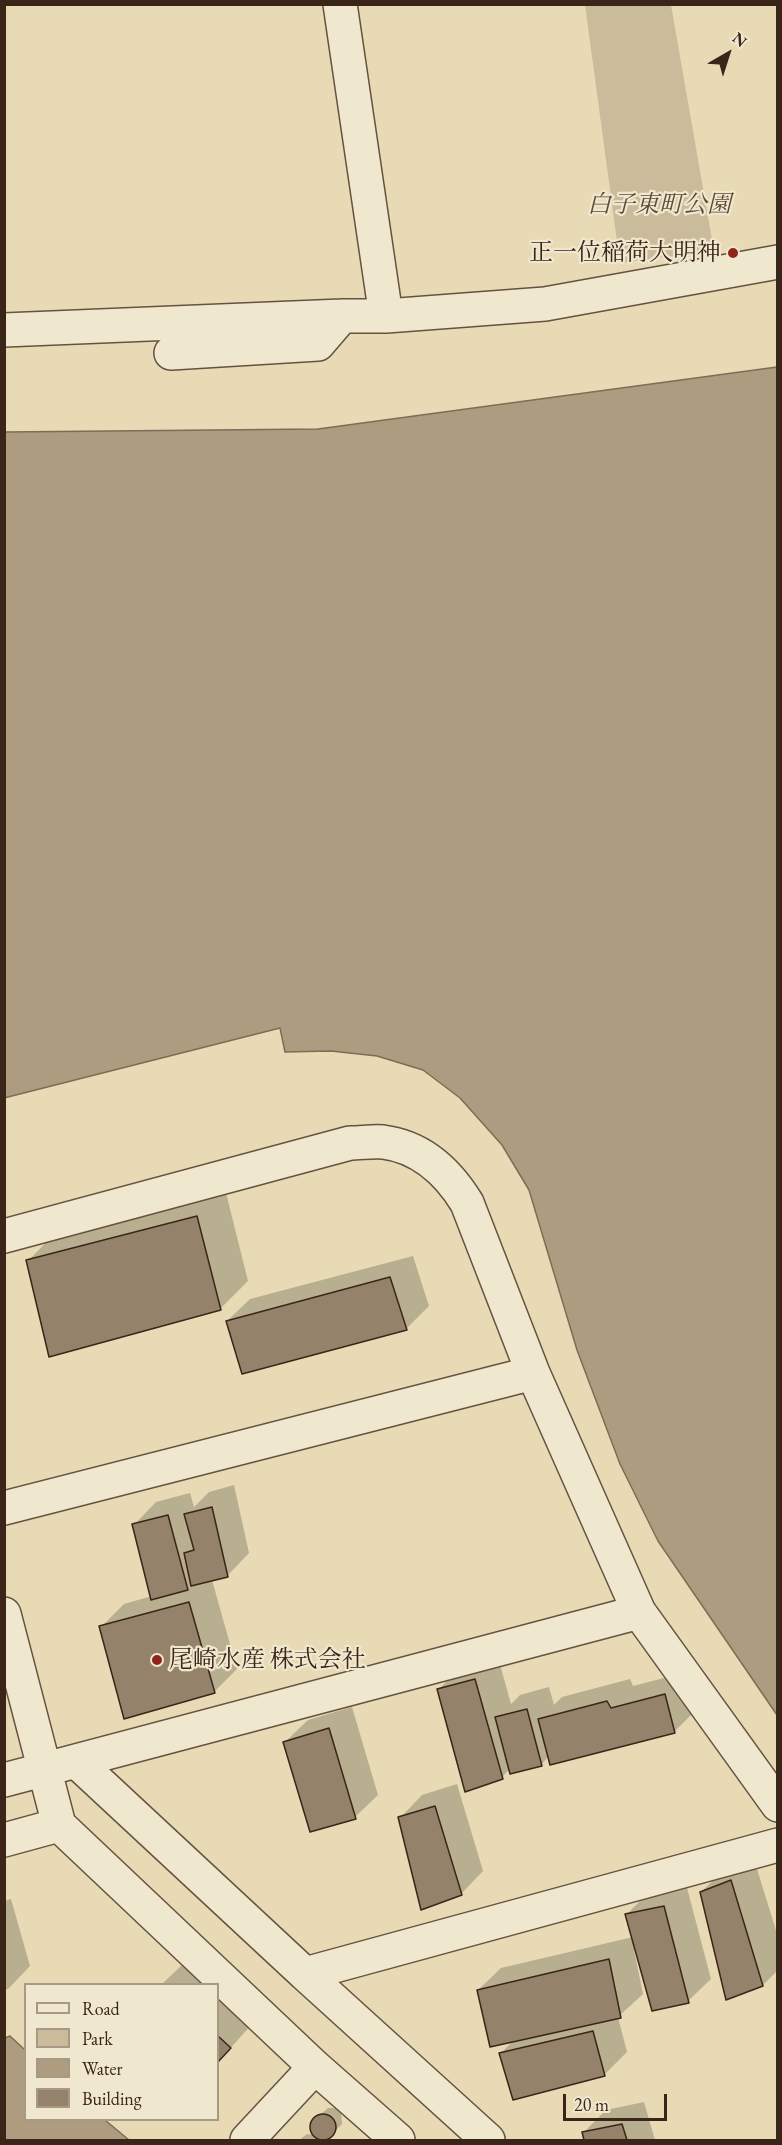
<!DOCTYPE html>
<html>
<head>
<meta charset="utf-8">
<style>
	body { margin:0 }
	#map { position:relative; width:782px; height:2145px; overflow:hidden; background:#e7dab4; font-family:"EB Garamond",serif }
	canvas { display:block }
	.frame { position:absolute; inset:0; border:6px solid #3b2519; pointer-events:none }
	.legend { position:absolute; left:24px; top:1983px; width:195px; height:138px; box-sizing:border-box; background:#efe7ce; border:2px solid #a79986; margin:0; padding:8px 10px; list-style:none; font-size:18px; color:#3b2519 }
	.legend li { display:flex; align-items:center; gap:12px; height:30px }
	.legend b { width:30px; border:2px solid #a79986 }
	.north { position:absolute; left:698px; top:24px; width:60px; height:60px; -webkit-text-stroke:4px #efe7ce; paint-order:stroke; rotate:39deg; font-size:16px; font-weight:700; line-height:24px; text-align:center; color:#3b2519 }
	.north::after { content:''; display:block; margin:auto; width:21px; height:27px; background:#3b2519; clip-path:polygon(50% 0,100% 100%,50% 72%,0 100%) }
	.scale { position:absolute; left:563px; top:2094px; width:104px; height:27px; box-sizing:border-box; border:3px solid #3b2519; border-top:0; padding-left:8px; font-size:18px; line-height:21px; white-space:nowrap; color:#3b2519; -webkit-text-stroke:4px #efe7ce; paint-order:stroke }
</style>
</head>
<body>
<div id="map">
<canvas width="782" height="2145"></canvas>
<div class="frame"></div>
<ul class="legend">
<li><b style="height:8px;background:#efe7ce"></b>Road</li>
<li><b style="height:16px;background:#cabb9a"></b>Park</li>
<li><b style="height:16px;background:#ad9c7f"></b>Water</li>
<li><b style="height:16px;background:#94836a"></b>Building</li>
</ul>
<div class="north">N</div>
<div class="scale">20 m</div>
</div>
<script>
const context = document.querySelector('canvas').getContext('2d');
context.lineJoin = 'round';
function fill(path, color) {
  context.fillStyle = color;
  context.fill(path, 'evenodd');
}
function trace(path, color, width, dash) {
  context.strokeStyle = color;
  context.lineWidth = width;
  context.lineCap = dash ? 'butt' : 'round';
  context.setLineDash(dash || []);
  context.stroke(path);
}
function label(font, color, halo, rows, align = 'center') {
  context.font = font + ' "EB Garamond","Noto Serif JP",serif';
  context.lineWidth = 4.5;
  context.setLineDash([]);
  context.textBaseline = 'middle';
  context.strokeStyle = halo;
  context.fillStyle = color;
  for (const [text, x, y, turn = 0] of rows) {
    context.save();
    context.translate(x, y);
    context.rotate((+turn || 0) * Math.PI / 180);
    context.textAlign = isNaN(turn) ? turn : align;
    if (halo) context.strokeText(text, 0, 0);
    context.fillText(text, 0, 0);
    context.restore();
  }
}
fill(new Path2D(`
	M 585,5 L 671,5 L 714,251 L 620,263 Z`), '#cabb9a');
const water = new Path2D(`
	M 777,367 L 778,367 L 777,1715 L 658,1541 L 620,1464 L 577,1350 L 529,1190 L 502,1145 L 460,1098 L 423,1070 L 377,1056 L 331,1051 L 285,1052 L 280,1028 L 4,1098 L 5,432 L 318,429 Z
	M 10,2036 L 25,2050 L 26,2120 L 105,2120 L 129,2140 L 5,2140 L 5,2038 Z`);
fill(water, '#ad9c7f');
trace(water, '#7f6c56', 1.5);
fill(new Path2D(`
	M 225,1189 L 248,1281 L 220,1309 L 28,1261 L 55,1233 Z
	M 413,1256 L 429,1306 L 406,1329 L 227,1321 L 250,1299 Z
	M 234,1485 L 249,1553 L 227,1576 L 212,1580 L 237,1669 L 214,1692 L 101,1627 L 124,1604 L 152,1596 L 134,1525 L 156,1502 L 190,1493 L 194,1507 L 209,1492 Z
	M 498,1657 L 511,1704 L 520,1695 L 549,1687 L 554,1705 L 562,1697 L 630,1679 L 633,1686 L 687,1672 L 697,1709 L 674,1732 L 549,1756 L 541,1765 L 510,1769 L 502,1777 L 438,1690 L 461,1667 Z
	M 352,1707 L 378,1795 L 355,1817 L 285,1742 L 308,1720 Z
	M 457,1784 L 483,1871 L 461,1894 L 400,1818 L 422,1795 Z
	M 754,1859 L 778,1937 L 778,1970 L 763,1985 L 701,1892 L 724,1870 Z
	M 686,1884 L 711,1979 L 688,2001 L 636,1949 L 634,1950 L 643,1994 L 618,2017 L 627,2052 L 605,2074 L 514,2098 L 500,2054 L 514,2040 L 478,1990 L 501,1968 L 633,1937 L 626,1915 L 649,1892 Z
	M 11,1899 L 30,1966 L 8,1989 L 4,1990 L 4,1901 Z
	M 184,1963 L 208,1984 L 162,1984 Z
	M 218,1993 L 252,2024 L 218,2062 Z
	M 644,2102 L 655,2140 L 585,2140 L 583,2133 L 606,2110 Z
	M 328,2108 L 336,2108 L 341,2112 L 342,2124 L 328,2138 L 320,2138 L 320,2140 L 299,2140 L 307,2134 L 315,2135 L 312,2131 L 314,2120 Z`), '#0003');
const building = new Path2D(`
	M 197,1216 L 221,1310 L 49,1357 L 26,1260 Z
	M 390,1277 L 407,1330 L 242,1374 L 226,1321 Z
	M 212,1507 L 228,1577 L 191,1586 L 184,1553 L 194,1550 L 184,1514 Z
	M 168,1515 L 188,1590 L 151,1600 L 132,1524 Z
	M 189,1602 L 215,1693 L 124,1719 L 99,1626 Z
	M 475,1679 L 503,1779 L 465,1792 L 437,1689 Z
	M 665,1694 L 675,1733 L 550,1765 L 538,1719 L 607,1701 L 611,1708 Z
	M 527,1709 L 542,1766 L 510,1774 L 495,1717 Z
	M 329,1728 L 356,1819 L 310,1832 L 283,1742 Z
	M 435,1806 L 462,1895 L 421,1910 L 398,1817 Z
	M 731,1880 L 763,1986 L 726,2000 L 700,1892 Z
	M 664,1906 L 689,2003 L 652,2011 L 625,1914 Z
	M 609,1959 L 621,2018 L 490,2047 L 477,1990 Z
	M 593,2031 L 605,2076 L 513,2100 L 499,2053 Z
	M 218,2036 L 231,2048 L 218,2062 Z
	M310 2127a13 13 0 1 1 26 0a13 13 0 1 1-26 0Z
	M 622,2124 L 627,2140 L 584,2140 L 582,2132 Z`);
fill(building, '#94836a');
trace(building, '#3b2519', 1.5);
const minor = new Path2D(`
	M 340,4 L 386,316
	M 4,330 L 342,316 L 386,316 L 545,304 L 778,262
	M 171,353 L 318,344 L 342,316
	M 4,1236 L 350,1143 C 361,1143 373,1141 383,1142 C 422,1147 448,1172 467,1203 L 533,1373 L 639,1612 L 778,1805
	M 4,1508 L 533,1373
	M 4,1614 L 59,1825 L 315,2067 L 398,2140
	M 77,1762 L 305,1974 L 778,1845
	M 4,1780 L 639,1612
	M 4,1840 L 59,1825
	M 305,1974 L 488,2140
	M 247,2140 L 315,2067`);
trace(minor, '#665240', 36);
trace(minor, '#efe7ce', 33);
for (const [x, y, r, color] of [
	[733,253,6,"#8f2418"],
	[157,1660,6,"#8f2418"]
]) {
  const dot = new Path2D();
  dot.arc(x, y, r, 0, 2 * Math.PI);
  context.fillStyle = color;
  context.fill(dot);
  trace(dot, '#efe7ce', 2);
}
label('italic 24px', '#5f4a39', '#efe7ce', [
	["白子東町公園",659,205]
]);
label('24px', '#3b2519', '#efe7ce', [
	["正一位稲荷大明神",721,253],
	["尾崎水産 株式会社",169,1660,"left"]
], 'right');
</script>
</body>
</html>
